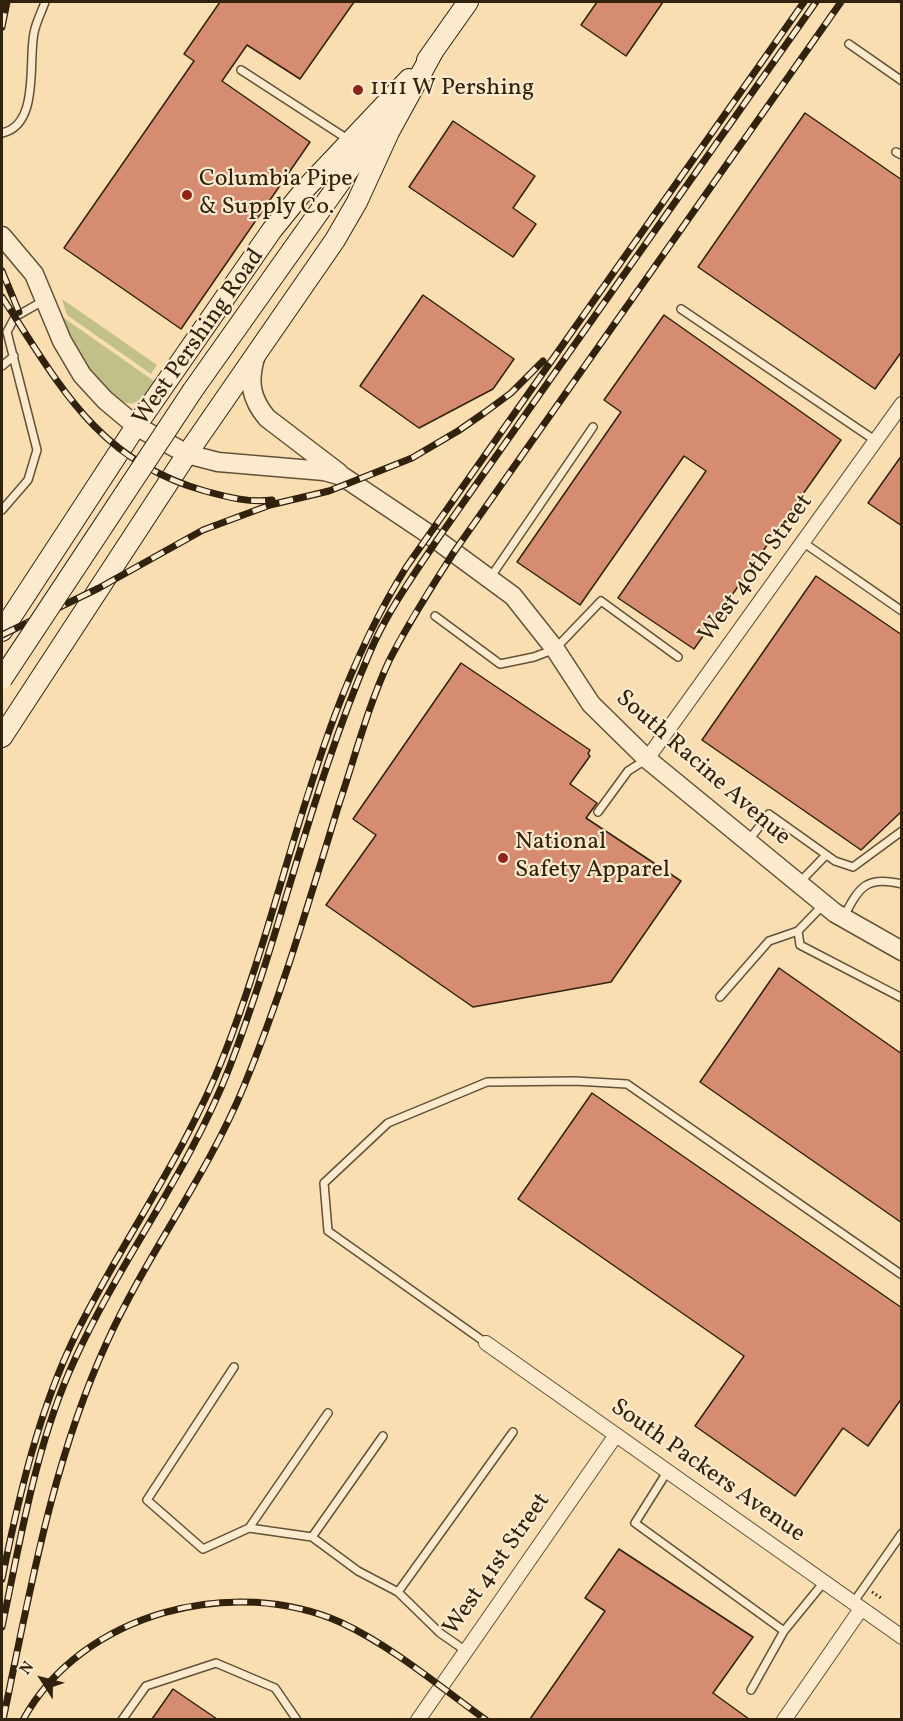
<!DOCTYPE html>
<html>
<head>
<meta charset="utf-8">
<style>
	body { margin:0 }
	#map { position:relative; width:903px; height:1721px; overflow:hidden; background:#f9deb2; font-family:Vollkorn,serif }
	canvas { display:block }
	.frame { position:absolute; inset:0; border:3px solid #31220e; pointer-events:none }
	.north { position:absolute; left:12px; top:1649px; width:60px; height:60px; -webkit-text-stroke:4px #fbeacd; paint-order:stroke; rotate:306deg; font-size:16px; font-weight:700; line-height:24px; text-align:center; color:#31220e }
	.north::after { content:''; display:block; margin:auto; width:21px; height:27px; background:#31220e; clip-path:polygon(50% 0,100% 100%,50% 72%,0 100%) }
</style>
</head>
<body>
<div id="map">
<canvas width="903" height="1721"></canvas>
<div class="frame"></div>
<div class="north">N</div>
</div>
<script>
const context = document.querySelector('canvas').getContext('2d');
context.lineJoin = 'round';
function fill(path, color) {
  context.fillStyle = color;
  context.fill(path, 'evenodd');
}
function trace(path, color, width, dash) {
  context.strokeStyle = color;
  context.lineWidth = width;
  context.lineCap = dash ? 'butt' : 'round';
  context.setLineDash(dash || []);
  context.stroke(path);
}
function label(font, color, halo, rows, align = 'center') {
  context.font = font + ' Vollkorn,serif';
  context.lineWidth = 4.5;
  context.setLineDash([]);
  context.textBaseline = 'middle';
  context.strokeStyle = halo;
  context.fillStyle = color;
  for (const [text, x, y, turn = 0] of rows) {
    context.save();
    context.translate(x, y);
    context.rotate((+turn || 0) * Math.PI / 180);
    context.textAlign = isNaN(turn) ? turn : align;
    if (halo) context.strokeText(text, 0, 0);
    context.fillText(text, 0, 0);
    context.restore();
  }
}
fill(new Path2D(`
	M 62,299 L 157,365 L 151,374 L 67,315 Z
	M 61,316 L 154,381 C 149,388 144,399 136,402 C 120,410 91,381 84,368 C 75,352 68,333 61,316 Z`), '#c2c089');
const building = new Path2D(`
	M 220,2 L 354,2 L 300,79 L 247,45 L 222,81 L 310,142 L 181,329 L 64,248 L 194,61 L 184,54 Z
	M 597,2 L 663,2 L 626,56 L 581,25 Z
	M 805,113 L 902,180 L 902,351 L 875,389 L 698,267 Z
	M 453,121 L 535,176 L 513,208 L 536,224 L 513,257 L 409,187 Z
	M 423,295 L 514,359 L 493,389 L 419,428 L 360,386 Z
	M 664,315 L 841,440 L 694,649 L 618,598 L 706,471 L 684,456 L 580,605 L 517,562 L 621,412 L 604,400 Z
	M 902,455 L 902,526 L 868,503 Z
	M 816,576 L 902,635 L 902,811 L 861,850 L 702,740 Z
	M 461,663 L 590,750 L 588,754 L 590,756 L 570,784 L 597,803 L 586,818 L 681,881 L 611,982 L 473,1007 L 326,905 L 376,835 L 353,819 Z
	M 779,968 L 902,1054 L 902,1223 L 700,1082 Z
	M 592,1093 L 902,1308 L 902,1398 L 868,1446 L 843,1428 L 795,1496 L 695,1426 L 744,1356 L 518,1199 Z
	M 619,1549 L 753,1637 L 713,1693 L 749,1719 L 530,1719 L 605,1611 L 585,1598 Z
	M 173,1689 L 217,1719 L 152,1719 Z`);
fill(building, '#d68c71');
trace(building, '#31220e', 1.5);
const service = new Path2D(`
	M 849,44 L 902,81
	M 241,70 L 349,140
	M 2,133 C 40,125 28,61 34,33 C 36,22 42,11 45,2
	M 896,152 L 902,155
	M 681,309 L 876,441
	M 2,366 L 14,356
	M 2,510 L 28,480 L 37,450 L 7,332 L 15,317 L 43,301
	M 804,543 L 902,611
	M 490,578 L 593,427
	M 435,616 L 500,664 L 534,657 L 555,649 L 601,601 L 678,657
	M 598,812 L 628,771 L 647,759
	M 749,840 L 769,814 L 835,861 L 853,867 L 902,831
	M 799,883 L 826,855
	M 823,905 L 798,931 L 800,945 L 902,998
	M 843,918 C 859,888 865,875 902,884
	M 720,997 L 769,941 L 798,931
	M 486,1343 L 328,1231 L 324,1183 L 388,1123 L 487,1082 L 575,1081 L 627,1084 L 902,1275
	M 234,1367 L 147,1500 L 203,1549 L 249,1528 L 312,1537 L 358,1571 L 398,1592 L 440,1633 L 466,1651
	M 667,1472 L 635,1523 L 784,1631
	M 249,1528 L 328,1413
	M 312,1537 L 383,1436
	M 398,1592 L 513,1432
	M 853,1603 L 902,1533
	M 751,1690 L 784,1631 L 824,1582
	M 122,1720 L 146,1686 L 216,1663 L 275,1688 L 297,1720`);
const minor = new Path2D(`
	M 647,759 L 902,404
	M 486,1343 L 902,1637
	M 418,1720 L 616,1435
	M 784,1720 L 861,1609`);
const tertiary = new Path2D(`
	M 2,236 L 34,274 L 62,341 L 82,375 L 105,400 L 136,426 L 187,454 L 218,462 L 324,471 L 342,476 L 430,535 L 513,596 L 555,649 L 591,704 L 647,759 L 835,913 L 902,951
	M 255,358 C 248,382 251,399 267,418 L 339,473`);
const secondary = new Path2D(`
	M 427,60 L 468,2
	M 193,390 L 380,126
	M 2,631 L 136,426 L 272,230 L 306,188 L 409,79
	M 2,737 L 187,454 L 335,240 L 357,202 L 389,132 L 434,50`);
trace(service, '#635137', 10);
trace(minor, '#635137', 16);
trace(tertiary, '#635137', 21);
trace(secondary, '#31220e', 22);
trace(new Path2D(`
	M 872,1592 L 881,1598`), '#31220e', 3, [1.5, 3]);
trace(service, '#fbeacd', 7);
trace(minor, '#fbeacd', 14);
trace(tertiary, '#fbeacd', 18);
trace(secondary, '#fbeacd', 20);
const rail = new Path2D(`
	M 2,27 L 7,2
	M 2,271 L 19,312
	M 2,297 C 59,384 97,461 205,491 C 227,497 249,503 272,500
	M 2,635 L 99,588 L 203,530 L 270,505 L 329,491 L 412,458 L 458,431 L 484,413 L 511,393 L 543,361
	M 2,1579 C 19,1495 39,1409 77,1332 C 124,1238 186,1153 224,1055 C 288,893 313,715 407,566 L 804,2
	M 2,1627 C 21,1537 36,1443 75,1359 C 121,1259 190,1170 230,1066 C 282,930 312,786 370,652 C 387,612 413,576 437,540 L 816,2
	M 3,1720 C 30,1591 52,1462 107,1342 C 147,1254 207,1176 244,1086 C 282,994 310,898 339,804 C 355,757 368,706 389,661 C 408,623 431,588 454,552 L 841,2
	M 23,1720 C 82,1612 234,1574 342,1623 C 393,1647 440,1687 486,1720`);
trace(rail, '#31220e', 7);
trace(rail, '#fbeacd', 4.5, [14]);
const secondaryBridge = new Path2D(`
	M 2,679 L 193,390`);
trace(secondaryBridge, '#31220e', 22, []);
trace(secondaryBridge, '#fbeacd', 20);
for (const [x, y, r, color] of [
	[358,90,6,"#8f2418"],
	[187,195,6,"#8f2418"],
	[503,858,6,"#8f2418"]
]) {
  const dot = new Path2D();
  dot.arc(x, y, r, 0, 2 * Math.PI);
  context.fillStyle = color;
  context.fill(dot);
  trace(dot, '#fbeacd', 2);
}
label('24px', '#31220e', '#fbeacd', [
	["1111 W Pershing",370,90],
	["Columbia Pipe",199,181],
	["& Supply Co.",199,209],
	["National",515,844],
	["Safety Apparel",515,872]
], 'left');
label('24px', '#31220e', '#fbeacd', [
	["West Pershing Road",200,338,-55],
	["West 40th Street",757,569,-54],
	["South Racine Avenue",702,769,41],
	["South Packers Avenue",707,1472,35],
	["West 41st Street",498,1565,-55]
]);
</script>
</body>
</html>
